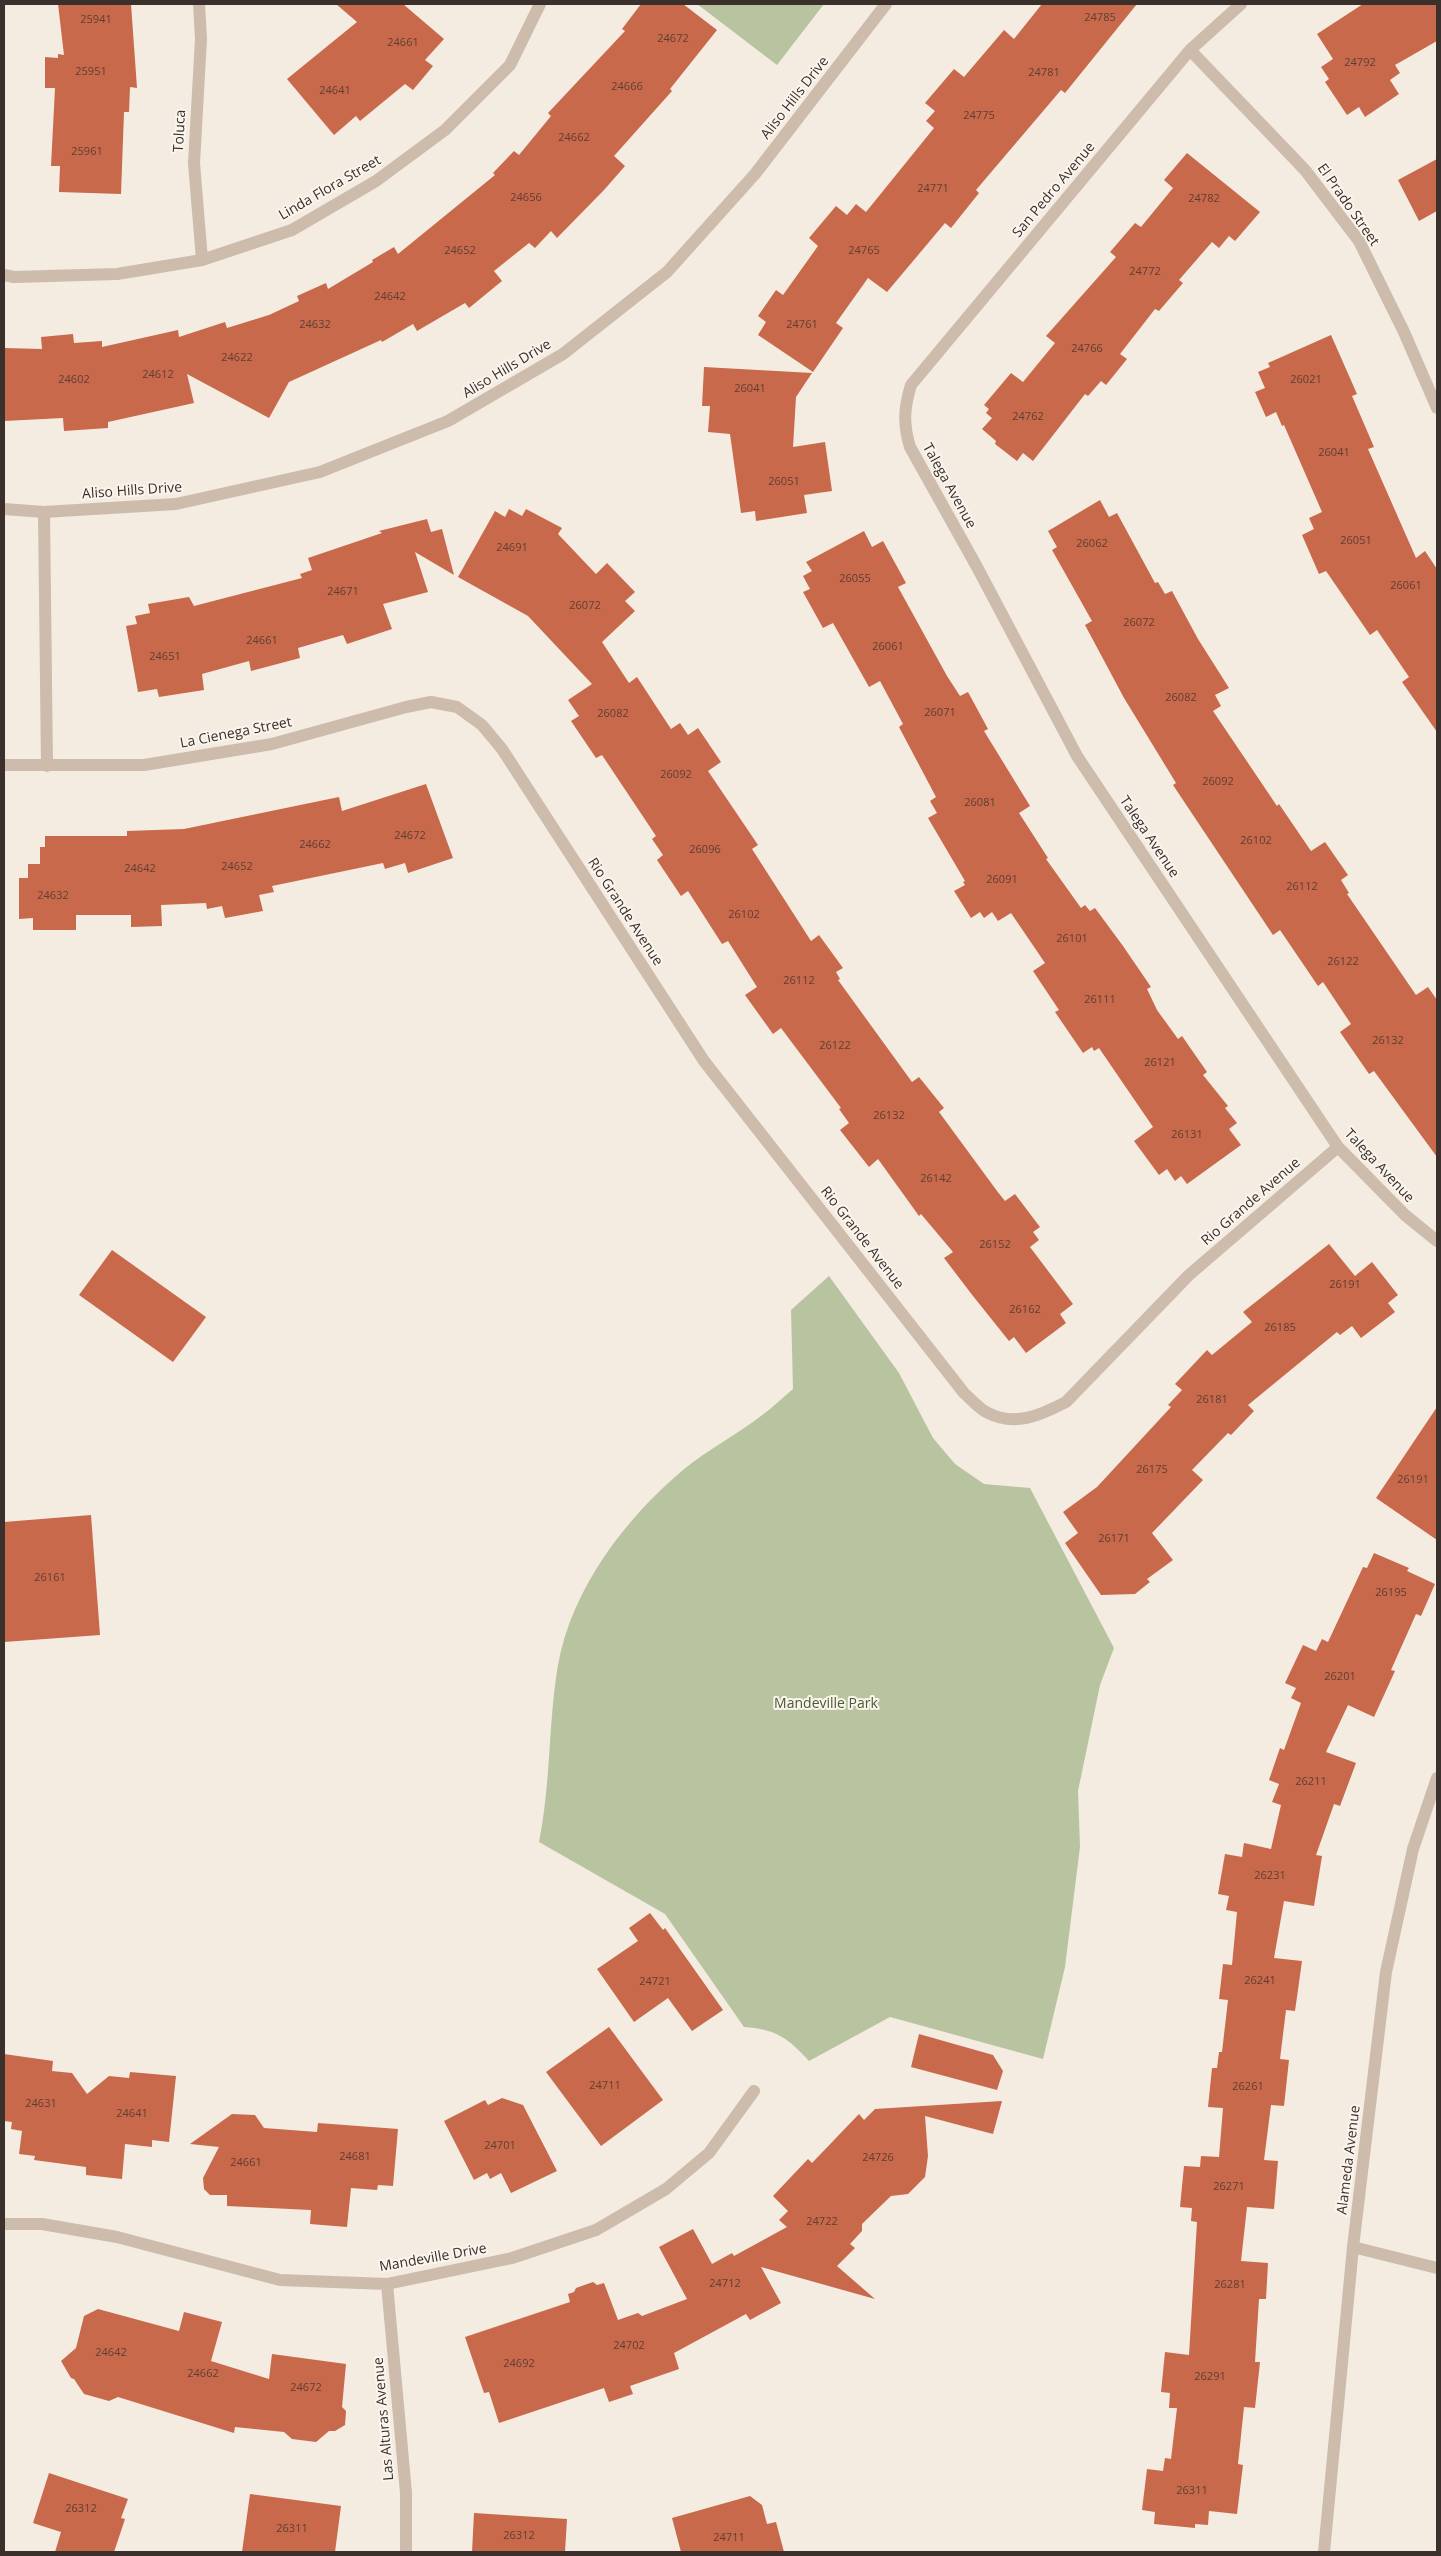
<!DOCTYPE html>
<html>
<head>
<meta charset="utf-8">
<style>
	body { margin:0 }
	#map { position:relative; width:1441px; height:2556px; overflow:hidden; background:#f4ebe1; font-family:"Open Sans",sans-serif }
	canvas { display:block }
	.frame { position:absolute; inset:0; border:5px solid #3b302b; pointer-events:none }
</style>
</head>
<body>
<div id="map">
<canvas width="1441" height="2556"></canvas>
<div class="frame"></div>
</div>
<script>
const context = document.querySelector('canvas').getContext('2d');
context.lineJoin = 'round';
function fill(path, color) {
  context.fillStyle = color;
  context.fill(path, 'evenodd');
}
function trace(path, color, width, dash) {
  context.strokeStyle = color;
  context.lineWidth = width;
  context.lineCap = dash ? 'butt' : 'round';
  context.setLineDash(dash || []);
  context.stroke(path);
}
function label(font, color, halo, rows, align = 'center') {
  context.font = font + ' "Open Sans",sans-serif';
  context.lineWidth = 4;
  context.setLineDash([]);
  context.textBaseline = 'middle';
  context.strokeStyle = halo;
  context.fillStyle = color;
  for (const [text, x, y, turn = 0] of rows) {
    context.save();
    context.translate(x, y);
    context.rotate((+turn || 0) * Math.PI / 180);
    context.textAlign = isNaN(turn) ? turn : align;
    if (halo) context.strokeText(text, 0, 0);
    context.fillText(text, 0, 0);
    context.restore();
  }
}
fill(new Path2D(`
	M 697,4 L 824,4 L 777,65 Z
	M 829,1276 L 899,1373 L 933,1438 L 955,1464 L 984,1484 L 1030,1488 L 1114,1648 L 1100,1685 L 1078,1791 L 1080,1847 L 1065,1967 L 1043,2059 L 890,2017 L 809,2061 C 788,2038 776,2029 744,2027 L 665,1914 L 539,1842 C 551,1783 548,1724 558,1665 C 572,1588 625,1519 683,1470 C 707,1450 736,1435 761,1416 C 772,1408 782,1398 793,1389 L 791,1310 Z`), '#b8c4a0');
fill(new Path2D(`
	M 58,4 L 131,4 L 137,88 L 130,87 L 129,112 L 124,112 L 121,194 L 59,192 L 60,166 L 51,166 L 55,88 L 45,88 L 45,57 L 58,58 L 58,54 L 64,55 Z
	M 336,4 L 403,4 L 444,39 L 425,60 L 433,66 L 413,90 L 405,84 L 360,121 L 356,116 L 334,135 L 287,79 L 357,22 Z
	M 641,4 L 683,4 L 717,30 L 670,89 L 672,91 L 614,156 L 625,166 L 604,190 L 557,238 L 551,231 L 535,248 L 529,243 L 494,271 L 502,281 L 469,308 L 465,303 L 417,331 L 413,324 L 382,342 L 381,340 L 289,382 L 269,418 L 187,374 L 194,403 L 108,422 L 108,428 L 64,431 L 63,418 L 4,421 L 4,348 L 42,349 L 41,337 L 73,334 L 74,343 L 102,341 L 102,347 L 178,330 L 179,337 L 225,322 L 227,328 L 269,315 L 299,301 L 297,296 L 326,283 L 328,289 L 373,262 L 372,260 L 394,247 L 398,254 L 495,175 L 493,173 L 514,151 L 519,155 L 551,116 L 548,113 L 625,31 L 622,29 Z
	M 1042,4 L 1137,4 L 1065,93 L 1061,90 L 976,190 L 979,193 L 951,228 L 945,223 L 887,292 L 868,278 L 836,323 L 843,328 L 813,372 L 758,335 L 766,322 L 758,316 L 776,290 L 783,295 L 818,246 L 809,238 L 836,206 L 847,215 L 856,204 L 866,212 L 934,128 L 926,121 L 935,111 L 925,103 L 954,69 L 964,77 L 1004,30 L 1014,39 Z
	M 1363,4 L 1437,4 L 1437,41 L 1395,65 L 1400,73 L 1390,80 L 1399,94 L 1365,117 L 1359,107 L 1347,115 L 1325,82 L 1329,79 L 1321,67 L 1333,59 L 1317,34 Z
	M 1187,153 L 1260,212 L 1235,241 L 1229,236 L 1219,248 L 1212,242 L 1179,280 L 1183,283 L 1159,311 L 1155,309 L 1120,354 L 1127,359 L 1106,385 L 1101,381 L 1088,396 L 1085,394 L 1033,461 L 1023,453 L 1017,461 L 995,444 L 996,441 L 982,429 L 992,418 L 986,413 L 989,409 L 984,405 L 1011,373 L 1023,382 L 1055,343 L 1046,336 L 1116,257 L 1110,252 L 1135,223 L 1141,227 L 1173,188 L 1164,180 Z
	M 1437,159 L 1437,211 L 1419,221 L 1398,180 Z
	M 1331,335 L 1357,394 L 1352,396 L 1374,447 L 1368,449 L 1416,558 L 1425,551 L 1437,569 L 1437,732 L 1402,682 L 1409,677 L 1377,630 L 1370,635 L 1326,571 L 1319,574 L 1302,535 L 1314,529 L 1309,518 L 1322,512 L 1284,425 L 1282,426 L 1276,412 L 1266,417 L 1255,392 L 1265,388 L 1258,372 L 1270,367 L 1268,363 Z
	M 704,367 L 812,373 L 796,397 L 793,447 L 825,442 L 832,491 L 804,495 L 807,513 L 756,521 L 755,511 L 741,513 L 730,434 L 708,432 L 710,406 L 702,406 Z
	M 1100,500 L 1109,517 L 1117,513 L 1155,583 L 1158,582 L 1165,594 L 1172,591 L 1198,639 L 1229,688 L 1215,695 L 1221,706 L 1213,711 L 1277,806 L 1279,804 L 1311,851 L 1325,842 L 1348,875 L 1341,880 L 1349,893 L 1347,894 L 1416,995 L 1428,987 L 1437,1000 L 1437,1157 L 1374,1071 L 1369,1074 L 1340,1032 L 1351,1024 L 1323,982 L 1318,986 L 1280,930 L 1273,935 L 1173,785 L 1176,783 L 1124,698 L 1085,625 L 1092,621 L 1052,550 L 1057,547 L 1048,531 Z
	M 509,509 L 522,516 L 526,509 L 562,528 L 558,534 L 596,574 L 607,563 L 635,592 L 625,601 L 635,611 L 602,642 L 629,683 L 637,677 L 671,729 L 680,723 L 688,735 L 698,728 L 721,762 L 708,771 L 758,845 L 752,849 L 811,941 L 819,935 L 843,968 L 836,972 L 840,979 L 838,980 L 912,1082 L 919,1077 L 944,1108 L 939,1112 L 997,1191 L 1005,1201 L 1015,1194 L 1040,1227 L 1033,1232 L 1039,1240 L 1030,1247 L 1073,1304 L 1060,1314 L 1066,1323 L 1026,1353 L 1014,1337 L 1009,1341 L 973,1296 L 944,1258 L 953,1252 L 921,1214 L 919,1216 L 878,1159 L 869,1167 L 840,1130 L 849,1123 L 839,1109 L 841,1108 L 781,1028 L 773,1034 L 745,995 L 757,987 L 728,941 L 722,944 L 688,891 L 681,896 L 657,860 L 663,855 L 652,839 L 656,836 L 602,755 L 596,758 L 571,721 L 579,716 L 568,700 L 592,684 L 528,616 L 458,577 L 495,511 L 505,517 Z
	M 427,519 L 431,532 L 442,529 L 454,575 L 415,552 L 428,592 L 383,604 L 392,629 L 347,644 L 343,635 L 298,648 L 300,658 L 251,671 L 249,661 L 202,674 L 204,690 L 159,697 L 157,689 L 138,692 L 126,626 L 137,624 L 135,616 L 150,613 L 148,604 L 189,597 L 194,606 L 302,578 L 300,574 L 312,570 L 308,558 L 382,533 L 379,531 Z
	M 864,531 L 872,547 L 883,541 L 906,583 L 898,587 L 947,676 L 960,696 L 968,692 L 988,729 L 984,731 L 1030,806 L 1019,813 L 1048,858 L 1046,859 L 1081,908 L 1085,905 L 1090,911 L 1095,908 L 1123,946 L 1151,987 L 1147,989 L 1157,1010 L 1178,1039 L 1182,1036 L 1207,1072 L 1203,1075 L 1228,1106 L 1225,1108 L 1237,1123 L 1229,1129 L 1241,1145 L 1187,1184 L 1181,1176 L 1175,1181 L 1167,1169 L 1159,1175 L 1134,1141 L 1153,1127 L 1099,1048 L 1094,1051 L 1092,1047 L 1083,1053 L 1055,1012 L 1059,1010 L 1033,971 L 1045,963 L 1011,913 L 998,921 L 992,912 L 984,918 L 980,912 L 971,918 L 954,891 L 965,885 L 963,882 L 965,881 L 928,818 L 937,813 L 930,801 L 936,797 L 899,727 L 903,724 L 880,681 L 869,687 L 833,623 L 823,628 L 803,592 L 810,589 L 803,576 L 812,571 L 806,562 Z
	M 426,784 L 453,858 L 408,873 L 405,863 L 385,869 L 383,863 L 272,886 L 274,892 L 259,895 L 263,911 L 225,918 L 222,906 L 207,909 L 206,903 L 161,905 L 162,926 L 131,927 L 131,915 L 76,915 L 76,930 L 33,930 L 33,918 L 19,919 L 19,878 L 28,878 L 28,864 L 40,864 L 40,847 L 45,847 L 45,836 L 127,836 L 127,831 L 184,829 L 339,797 L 342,811 Z
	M 1329,1244 L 1355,1276 L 1372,1262 L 1398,1295 L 1388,1303 L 1395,1312 L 1361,1338 L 1352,1326 L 1340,1335 L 1337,1332 L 1248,1405 L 1254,1411 L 1231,1435 L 1228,1433 L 1192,1470 L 1203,1480 L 1152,1533 L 1173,1560 L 1147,1579 L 1150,1582 L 1135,1594 L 1101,1595 L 1065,1543 L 1078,1533 L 1063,1512 L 1097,1487 L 1171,1407 L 1168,1405 L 1182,1390 L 1175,1384 L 1207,1350 L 1212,1355 L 1252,1322 L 1243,1312 Z
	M 112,1250 L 206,1317 L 173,1362 L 79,1295 Z
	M 1437,1407 L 1437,1540 L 1376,1498 Z
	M 91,1515 L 100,1635 L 4,1642 L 4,1522 Z
	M 1374,1553 L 1409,1568 L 1407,1571 L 1435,1584 L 1421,1616 L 1416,1614 L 1391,1670 L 1395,1671 L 1374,1717 L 1348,1705 L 1326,1752 L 1356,1763 L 1340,1806 L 1334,1804 L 1316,1855 L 1322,1856 L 1314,1906 L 1284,1901 L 1274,1958 L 1302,1961 L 1295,2011 L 1286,2010 L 1280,2059 L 1289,2060 L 1284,2106 L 1271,2105 L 1264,2160 L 1278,2161 L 1274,2209 L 1247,2207 L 1241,2261 L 1268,2263 L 1266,2299 L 1259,2299 L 1255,2362 L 1260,2362 L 1255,2408 L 1244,2407 L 1238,2464 L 1243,2465 L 1237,2514 L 1209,2511 L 1208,2525 L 1195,2524 L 1195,2528 L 1154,2524 L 1155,2512 L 1142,2510 L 1147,2469 L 1163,2471 L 1165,2458 L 1171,2459 L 1177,2408 L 1169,2408 L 1170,2393 L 1161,2392 L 1165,2352 L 1189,2355 L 1197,2222 L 1191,2221 L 1192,2208 L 1180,2207 L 1184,2166 L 1200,2167 L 1201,2156 L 1219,2157 L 1223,2108 L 1208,2107 L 1212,2068 L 1217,2068 L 1219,2052 L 1222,2052 L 1228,2000 L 1219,1999 L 1223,1964 L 1232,1965 L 1237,1912 L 1226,1910 L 1229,1896 L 1218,1894 L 1225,1854 L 1242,1857 L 1244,1843 L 1271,1849 L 1281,1805 L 1272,1802 L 1279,1784 L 1269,1780 L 1280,1748 L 1284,1750 L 1301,1703 L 1291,1698 L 1296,1688 L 1285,1683 L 1303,1645 L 1316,1651 L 1322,1639 L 1328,1642 L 1363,1567 L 1367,1568 Z
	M 650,1913 L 663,1930 L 665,1928 L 723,2010 L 692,2031 L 668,1998 L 634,2022 L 597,1969 L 638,1941 L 629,1928 Z
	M 609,2027 L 663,2100 L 601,2146 L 546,2072 Z
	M 919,2034 L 993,2055 L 1003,2071 L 997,2090 L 911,2067 Z
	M 4,2054 L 53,2061 L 52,2071 L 72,2073 L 87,2094 L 109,2076 L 129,2078 L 130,2072 L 176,2076 L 169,2142 L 152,2140 L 152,2147 L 125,2144 L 122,2179 L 86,2175 L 86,2167 L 34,2160 L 35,2156 L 19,2154 L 22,2131 L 11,2129 L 12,2122 L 4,2121 Z
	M 502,2098 L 523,2105 L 557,2171 L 511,2193 L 501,2173 L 490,2179 L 487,2173 L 474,2180 L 444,2121 L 485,2100 L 488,2105 Z
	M 1002,2101 L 993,2134 L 925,2116 L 928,2156 L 925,2177 L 908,2194 L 891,2196 L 862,2224 L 862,2231 L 850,2244 L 855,2248 L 837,2266 L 875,2299 L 761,2267 L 781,2303 L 750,2320 L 746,2314 L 674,2353 L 679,2369 L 630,2386 L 633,2394 L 609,2402 L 604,2388 L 499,2423 L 489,2392 L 484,2393 L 465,2337 L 570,2302 L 568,2294 L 574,2292 L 576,2288 L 593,2282 L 597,2285 L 604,2283 L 618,2320 L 638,2313 L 642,2316 L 687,2299 L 659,2247 L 693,2229 L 712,2264 L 732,2253 L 734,2256 L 787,2227 L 779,2220 L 788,2211 L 773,2196 L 808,2159 L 812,2163 L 859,2114 L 864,2120 L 875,2109 Z
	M 232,2114 L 255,2115 L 264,2128 L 317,2132 L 318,2123 L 398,2129 L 393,2186 L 378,2185 L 377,2190 L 351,2188 L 347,2227 L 310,2224 L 311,2210 L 227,2206 L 227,2195 L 210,2195 L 204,2189 L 203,2178 L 219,2147 L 190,2144 Z
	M 98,2309 L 179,2331 L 184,2312 L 222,2322 L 211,2361 L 269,2379 L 272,2354 L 346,2364 L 342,2407 L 346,2411 L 345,2425 L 335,2431 L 329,2431 L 316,2442 L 292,2439 L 284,2432 L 235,2427 L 234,2433 L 118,2397 L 109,2401 L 84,2394 L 74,2379 L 71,2378 L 61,2361 L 76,2348 L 84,2316 Z
	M 49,2473 L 128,2499 L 121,2518 L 125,2519 L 114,2552 L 55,2552 L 61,2532 L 33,2523 Z
	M 250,2494 L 341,2506 L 335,2552 L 242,2552 Z
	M 750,2496 L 762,2505 L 767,2524 L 776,2522 L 784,2552 L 681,2552 L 672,2518 Z
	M 474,2513 L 567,2519 L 565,2552 L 472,2552 Z`), '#c8694b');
trace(new Path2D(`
	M 199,4 L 201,39 L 194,163 L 202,260
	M 1241,4 L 1190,50 L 911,385 C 904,408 903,424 910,447 L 977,567 L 1077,756 L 1338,1147 L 1405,1215 L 1437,1241
	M 1190,50 L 1305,170 L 1359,241 L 1404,332 L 1437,408
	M 4,275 L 14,277 L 117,274 L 202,260 L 292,230 L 376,181 L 445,130 L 510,65 L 540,4
	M 44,512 L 47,766
	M 4,765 L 144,765 L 272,744 L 406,707 L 431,702 L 457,707 L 482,725 L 502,749 L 704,1061 L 964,1393 C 971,1399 979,1409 988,1413 C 1015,1427 1041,1415 1066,1402 L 1189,1275 L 1338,1147
	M 4,2224 L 42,2224 L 117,2237 L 280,2280 L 387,2284 L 512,2258 L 596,2230 L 666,2189 L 709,2153 L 754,2091
	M 1353,2247 L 1437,2268
	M 387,2284 L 406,2493 L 406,2552`), '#cdbbac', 12);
trace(new Path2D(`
	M 4,509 L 44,512 L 176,504 L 320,472 L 448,421 L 563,354 L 667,272 L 755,174 L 886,4
	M 1324,2552 L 1353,2247 L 1386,1972 L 1413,1849 L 1437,1778`), '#cdbbac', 12);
label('11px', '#5e3e33', null, [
	["24785",1100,18],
	["25941",96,20],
	["24672",673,39],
	["24661",403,43],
	["24792",1360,63],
	["25951",91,72],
	["24781",1044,73],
	["24666",627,87],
	["24641",335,91],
	["24775",979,116],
	["24662",574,138],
	["25961",87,152],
	["24771",933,189],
	["24656",526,198],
	["24782",1204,199],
	["24652",460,251],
	["24765",864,251],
	["24772",1145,272],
	["24642",390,297],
	["24632",315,325],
	["24761",802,325],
	["24766",1087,349],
	["24622",237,358],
	["24612",158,375],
	["24602",74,380],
	["26021",1306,380],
	["26041",750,389],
	["24762",1028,417],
	["26041",1334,453],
	["26051",784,482],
	["26051",1356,541],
	["26062",1092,544],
	["24691",512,548],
	["26055",855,579],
	["26061",1406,586],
	["24671",343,592],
	["26072",585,606],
	["26072",1139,623],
	["24661",262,641],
	["26061",888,647],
	["24651",165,657],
	["26082",1181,698],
	["26071",940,713],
	["26082",613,714],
	["26092",676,775],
	["26092",1218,782],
	["26081",980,803],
	["24672",410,836],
	["26102",1256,841],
	["24662",315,845],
	["26096",705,850],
	["24652",237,867],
	["24642",140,869],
	["26091",1002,880],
	["26112",1302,887],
	["24632",53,896],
	["26102",744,915],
	["26101",1072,939],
	["26122",1343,962],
	["26112",799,981],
	["26111",1100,1000],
	["26132",1388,1041],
	["26122",835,1046],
	["26121",1160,1063],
	["26132",889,1116],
	["26131",1187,1135],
	["26142",936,1179],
	["26152",995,1245],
	["26191",1345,1285],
	["26162",1025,1310],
	["26185",1280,1328],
	["26181",1212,1400],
	["26175",1152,1470],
	["26191",1413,1480],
	["26171",1114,1539],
	["26161",50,1578],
	["26195",1391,1593],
	["26201",1340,1677],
	["26211",1311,1782],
	["26231",1270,1876],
	["26241",1260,1981],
	["24721",655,1982],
	["24711",605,2086],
	["26261",1248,2087],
	["24631",41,2104],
	["24641",132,2114],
	["24701",500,2146],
	["24681",355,2157],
	["24726",878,2158],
	["24661",246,2163],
	["26271",1229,2187],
	["24722",822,2222],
	["24712",725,2284],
	["26281",1230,2285],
	["24702",629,2346],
	["24642",111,2353],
	["24692",519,2364],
	["24662",203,2374],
	["26291",1210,2377],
	["24672",306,2388],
	["26311",1192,2491],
	["26312",81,2509],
	["26311",292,2529],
	["26312",519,2536],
	["24711",729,2538]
]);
label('14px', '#3b302b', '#fbf5ee', [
	["Aliso Hills Drive",795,98,-52],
	["Toluca",180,131,-87],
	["Linda Flora Street",330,188,-30],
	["San Pedro Avenue",1054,190,-50],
	["El Prado Street",1348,205,55],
	["Aliso Hills Drive",507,369,-31],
	["Talega Avenue",949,486,61],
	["Aliso Hills Drive",132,491,-4],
	["La Cienega Street",236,733,-11],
	["Talega Avenue",1149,837,56],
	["Rio Grande Avenue",625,912,57],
	["Talega Avenue",1379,1166,47],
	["Rio Grande Avenue",1251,1202,-41],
	["Rio Grande Avenue",862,1238,52],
	["Alameda Avenue",1349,2160,-83],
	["Mandeville Drive",433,2258,-10],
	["Las Alturas Avenue",384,2419,-95]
]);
label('14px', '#4a5a2e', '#fbf5ee', [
	["Mandeville Park",826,1704]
]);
</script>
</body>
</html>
